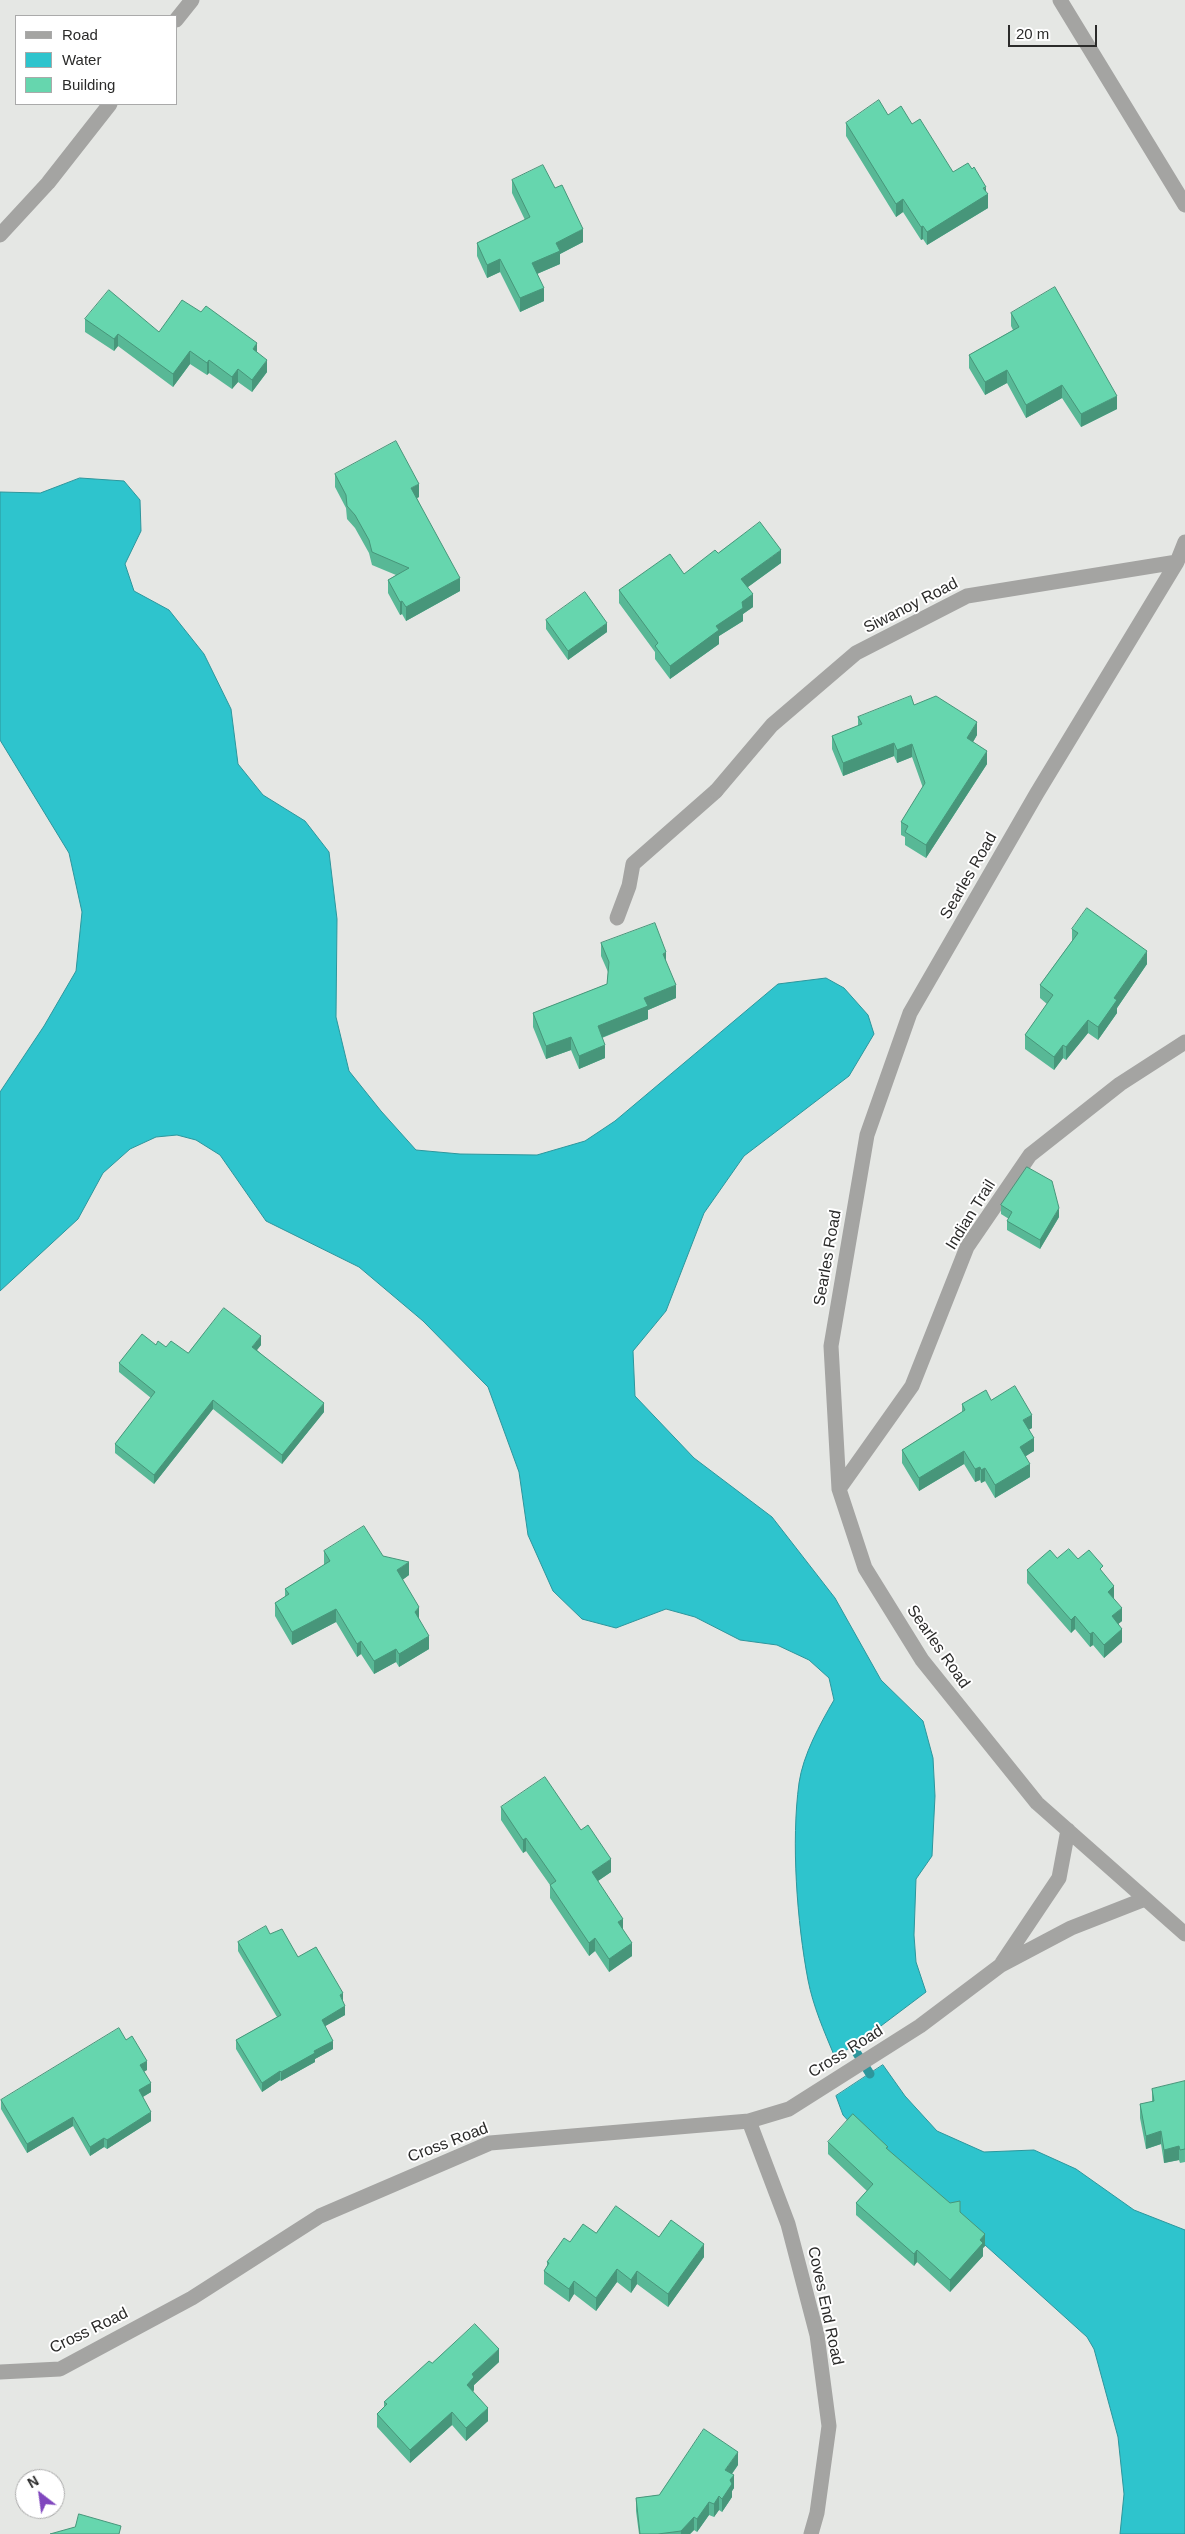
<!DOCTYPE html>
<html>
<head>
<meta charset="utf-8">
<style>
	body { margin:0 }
	#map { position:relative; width:1185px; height:2534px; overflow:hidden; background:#e5e7e4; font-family:Helvetica,sans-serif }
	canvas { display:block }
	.legend { position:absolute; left:15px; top:15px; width:162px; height:90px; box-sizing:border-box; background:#fff; border:1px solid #aaa; margin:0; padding:6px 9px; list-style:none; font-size:15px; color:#2b2b2a }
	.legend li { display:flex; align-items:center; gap:10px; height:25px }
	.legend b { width:25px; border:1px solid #aaa }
	.north { position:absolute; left:15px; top:2469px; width:50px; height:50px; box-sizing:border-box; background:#fff; border:1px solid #aaa; border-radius:50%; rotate:330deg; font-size:14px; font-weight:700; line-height:20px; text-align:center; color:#2b2b2a }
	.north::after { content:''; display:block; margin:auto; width:18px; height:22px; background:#8047be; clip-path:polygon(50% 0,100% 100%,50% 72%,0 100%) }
	.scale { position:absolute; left:1008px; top:25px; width:89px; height:22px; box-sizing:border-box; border:2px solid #2b2b2a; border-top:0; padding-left:6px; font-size:15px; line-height:18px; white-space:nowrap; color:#2b2b2a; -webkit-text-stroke:4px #fff; paint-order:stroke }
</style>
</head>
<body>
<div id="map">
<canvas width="1185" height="2534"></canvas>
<ul class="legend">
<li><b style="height:6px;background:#a4a4a2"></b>Road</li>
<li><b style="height:14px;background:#2ec4cd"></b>Water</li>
<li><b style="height:14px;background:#66d6ae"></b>Building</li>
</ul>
<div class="north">N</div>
<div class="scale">20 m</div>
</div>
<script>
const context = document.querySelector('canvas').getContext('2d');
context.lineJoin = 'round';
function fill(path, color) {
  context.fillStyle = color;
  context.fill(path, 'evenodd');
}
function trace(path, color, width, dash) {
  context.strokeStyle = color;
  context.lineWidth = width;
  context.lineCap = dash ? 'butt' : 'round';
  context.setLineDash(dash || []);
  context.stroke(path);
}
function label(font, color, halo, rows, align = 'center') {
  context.font = font + ' Helvetica,sans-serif';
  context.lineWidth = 4;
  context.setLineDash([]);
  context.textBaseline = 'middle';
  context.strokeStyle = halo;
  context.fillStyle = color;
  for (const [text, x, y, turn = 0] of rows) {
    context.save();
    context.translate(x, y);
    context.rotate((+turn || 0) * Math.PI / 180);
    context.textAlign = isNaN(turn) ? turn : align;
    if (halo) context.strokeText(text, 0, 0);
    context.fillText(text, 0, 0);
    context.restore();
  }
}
const water = new Path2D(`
	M 80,478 L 124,481 L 140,500 L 141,531 L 125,564 L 134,591 L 169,610 L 204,654 L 231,709 L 238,764 L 263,795 L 305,821 L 329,852 L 337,919 L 336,1017 L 349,1071 L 381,1111 L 416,1150 L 460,1154 L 537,1155 L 585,1141 L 615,1121 L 778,984 L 826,978 L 844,988 L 868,1015 L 874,1034 L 849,1076 L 744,1156 L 704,1213 L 666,1311 L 633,1351 L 635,1396 L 694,1458 L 772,1517 L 835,1598 L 881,1680 L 923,1721 L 933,1758 L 935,1796 L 932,1856 L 916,1879 L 914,1935 L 916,1962 L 926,1992 L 853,2047 L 834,2055 C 824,2031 813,2006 808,1980 C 797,1922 791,1842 799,1783 C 803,1755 820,1724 834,1700 L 829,1678 L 809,1660 L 777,1645 L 740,1640 L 695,1617 L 666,1609 L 616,1628 L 582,1619 L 553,1591 L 528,1535 L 519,1472 L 488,1387 L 423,1321 L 359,1267 L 266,1221 L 220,1155 L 196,1140 L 177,1135 L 156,1137 L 130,1149 L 103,1173 L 78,1219 L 0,1291 L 0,1092 L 44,1026 L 76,971 L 82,912 L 69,853 L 0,740 L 0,492 L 40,493 Z
	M 883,2065 L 905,2096 L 937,2131 L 984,2152 L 1034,2150 L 1076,2169 L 1134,2210 L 1185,2230 L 1185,2534 L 1120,2534 L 1124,2494 L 1118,2437 L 1094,2349 L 1087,2337 L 852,2125 L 843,2115 L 836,2096 Z`);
fill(water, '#2ec4cd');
trace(water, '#2d969c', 1);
trace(new Path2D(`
	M 853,2047 L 870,2074`), '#2d969c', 9);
trace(new Path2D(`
	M 617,918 L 629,886 L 633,864 L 716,791`), '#a4a4a2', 15);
trace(new Path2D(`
	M 1060,0 L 1185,205
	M 176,20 L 192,0
	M 0,235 L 48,183 L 110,104
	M 1185,542 L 1177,562 L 1037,793 L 910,1013 L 867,1135 L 831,1346 L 839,1489 L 865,1568 L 922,1660 L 1037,1803 L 1185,1934
	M 716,791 L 772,725 L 856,653 L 967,596 L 1177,562
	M 839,1489 L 912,1386 L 967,1247 L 1030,1155 L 1120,1084 L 1185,1042
	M 1002,1963 L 1059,1878 L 1068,1830
	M 749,2121 L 788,2224 L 817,2335 L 829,2426 L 817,2513 L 811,2534
	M 0,2372 L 60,2369 L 192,2298 L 320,2216 L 490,2143 L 749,2121 L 789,2109 L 920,2026 L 1001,1965 L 1071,1928 L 1145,1899`), '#a4a4a2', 15);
fill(new Path2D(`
	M 846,123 L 912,124 L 953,172 L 986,193 L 988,208 L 927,245 L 923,239 L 921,240 L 903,212 L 896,217 L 846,136 Z
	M 512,180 L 555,188 L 583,242 L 560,254 L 560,264 L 537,274 L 544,301 L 520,312 L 500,272 L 487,278 L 477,256 L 477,243 L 525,220 L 512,193 Z
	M 1011,313 L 1117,409 L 1081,427 L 1062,398 L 1026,418 L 1007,383 L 985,395 L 969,368 L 969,355 L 1013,330 L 1011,326 Z
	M 85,319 L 257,353 L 267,372 L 252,392 L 238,382 L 232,389 L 209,373 L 207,375 L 190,364 L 173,387 L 118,346 L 114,351 L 85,332 Z
	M 335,474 L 419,497 L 417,498 L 460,591 L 406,621 L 402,614 L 400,615 L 388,593 L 388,580 L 396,575 L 372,565 L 369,553 L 355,528 L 347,519 L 346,508 L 335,487 Z
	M 718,553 L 781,563 L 748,587 L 753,607 L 743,614 L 743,621 L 719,636 L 719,644 L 670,679 L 655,659 L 655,652 L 619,603 L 619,590 L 684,574 Z
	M 546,620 L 607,632 L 568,660 L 546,629 Z
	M 914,705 L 977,735 L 973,742 L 987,764 L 926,858 L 905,845 L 905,837 L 901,835 L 901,822 L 923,788 L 912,757 L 897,763 L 894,756 L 843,776 L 832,749 L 832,736 L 858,726 L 858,717 Z
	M 1072,929 L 1147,964 L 1117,1008 L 1117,1013 L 1098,1040 L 1088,1033 L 1066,1060 L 1063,1058 L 1054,1070 L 1025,1049 L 1025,1035 L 1047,1004 L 1040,998 L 1040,985 L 1072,941 Z
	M 601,943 L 666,962 L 676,998 L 648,1010 L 648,1019 L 602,1038 L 605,1058 L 579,1069 L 571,1050 L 546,1059 L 533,1027 L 533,1013 L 607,984 L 608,972 L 601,956 Z
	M 1001,1205 L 1059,1217 L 1040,1249 L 1007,1230 L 1007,1221 L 1009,1219 L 1001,1214 Z
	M 261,1345 L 257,1350 L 324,1412 L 282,1464 L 213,1409 L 154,1484 L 115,1453 L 115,1444 L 151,1398 L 119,1372 L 119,1363 L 166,1347 L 188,1353 Z
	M 991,1400 L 1032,1428 L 1029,1429 L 1034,1451 L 1025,1456 L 1030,1477 L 995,1498 L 985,1481 L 981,1483 L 980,1480 L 975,1482 L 964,1464 L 919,1491 L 902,1463 L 902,1450 L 962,1412 L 962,1404 Z
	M 324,1551 L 383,1556 L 409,1575 L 402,1580 L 419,1619 L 429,1649 L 399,1667 L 396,1662 L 374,1674 L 361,1654 L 357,1657 L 336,1622 L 292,1645 L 275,1616 L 275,1603 L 285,1597 L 285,1589 L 324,1565 Z
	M 1078,1559 L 1103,1573 L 1114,1599 L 1122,1621 L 1118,1624 L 1122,1642 L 1104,1658 L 1093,1645 L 1090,1647 L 1075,1629 L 1071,1633 L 1027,1583 L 1027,1570 Z
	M 501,1807 L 581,1830 L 611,1872 L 598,1881 L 623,1930 L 632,1956 L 609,1972 L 595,1951 L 589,1956 L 550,1898 L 550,1885 L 526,1851 L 523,1853 L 501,1820 Z
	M 270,1934 L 298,1957 L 343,2001 L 345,2015 L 325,2026 L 333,2049 L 315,2059 L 315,2062 L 281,2081 L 280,2080 L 262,2092 L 236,2049 L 236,2040 L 277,2017 L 238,1951 L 238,1942 Z
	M 126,2040 L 147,2070 L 144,2071 L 151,2092 L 143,2097 L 151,2121 L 107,2149 L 104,2147 L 90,2156 L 73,2126 L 27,2153 L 1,2109 L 1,2100 Z
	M 1185,2081 L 1185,2162 L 1180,2163 L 1179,2160 L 1164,2163 L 1161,2144 L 1146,2149 L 1140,2118 L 1140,2104 L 1152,2102 L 1152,2089 Z
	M 828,2142 L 888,2150 L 960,2212 L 985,2246 L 983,2248 L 983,2256 L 950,2292 L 917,2262 L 914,2266 L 856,2215 L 856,2203 L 867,2191 L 828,2154 Z
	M 596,2233 L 659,2237 L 704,2257 L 668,2307 L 637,2284 L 631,2293 L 617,2282 L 596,2311 L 574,2294 L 569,2302 L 544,2284 L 544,2271 L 547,2266 L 547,2262 L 570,2242 Z
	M 499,2362 L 474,2385 L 474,2390 L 473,2392 L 488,2421 L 466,2441 L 452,2425 L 410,2463 L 377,2427 L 377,2414 L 384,2407 L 384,2402 L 432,2363 Z
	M 738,2465 L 732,2474 L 734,2488 L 732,2491 L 732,2497 L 722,2512 L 719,2510 L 714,2517 L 709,2515 L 697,2532 L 694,2530 L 690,2534 L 639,2534 L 636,2511 L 636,2498 L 659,2495 Z`), '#58b896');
fill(new Path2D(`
	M 986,187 L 986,195 L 988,194 L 988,208 L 927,245 L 927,232 Z
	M 903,199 L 903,212 L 896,217 L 896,204 Z
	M 923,226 L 923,239 L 921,240 L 921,227 Z
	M 583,229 L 583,242 L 560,254 L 560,264 L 532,276 L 532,263 L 556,243 Z
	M 500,259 L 500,272 L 487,278 L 487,265 Z
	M 544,288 L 544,301 L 520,312 L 520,298 Z
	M 118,334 L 118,346 L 114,351 L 114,339 Z
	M 257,343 L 257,356 L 253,349 Z
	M 190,351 L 190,364 L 173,387 L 173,374 Z
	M 209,360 L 209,373 L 207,375 L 207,363 Z
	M 267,360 L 267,372 L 252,392 L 252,380 Z
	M 238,369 L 238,382 L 232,389 L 232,377 Z
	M 1007,370 L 1007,383 L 985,395 L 985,382 Z
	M 1062,385 L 1062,398 L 1026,418 L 1026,405 Z
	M 1117,396 L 1117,409 L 1081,427 L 1081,414 Z
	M 419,484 L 419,497 L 411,501 L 411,488 Z
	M 781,550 L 781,563 L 741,592 L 741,579 Z
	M 460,578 L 460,591 L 406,621 L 406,607 Z
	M 753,594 L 753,607 L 743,614 L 743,621 L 719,636 L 719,644 L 670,679 L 670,666 L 742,602 Z
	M 402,601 L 402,614 L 400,615 L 400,602 Z
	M 607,623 L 607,632 L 568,660 L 568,651 Z
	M 977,722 L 977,735 L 967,752 L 967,738 Z
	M 894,743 L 894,756 L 843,776 L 843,763 Z
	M 912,744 L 912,757 L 897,763 L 897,750 Z
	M 987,751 L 987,764 L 926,858 L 926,845 Z
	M 1147,951 L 1147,964 L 1117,1008 L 1117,1013 L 1098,1040 L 1098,1027 L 1114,998 Z
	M 666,952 L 666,965 L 663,954 Z
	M 676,985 L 676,998 L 648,1010 L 648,1019 L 598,1039 L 598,1026 L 644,998 Z
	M 1088,1020 L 1088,1033 L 1066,1060 L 1066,1047 Z
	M 571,1037 L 571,1050 L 546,1059 L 546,1046 Z
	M 605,1045 L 605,1058 L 579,1069 L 579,1056 Z
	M 1063,1045 L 1063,1058 L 1054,1070 L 1054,1057 Z
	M 1059,1208 L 1059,1217 L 1040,1249 L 1040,1240 Z
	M 261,1336 L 261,1345 L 252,1356 L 252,1347 Z
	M 213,1400 L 213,1409 L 154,1484 L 154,1475 Z
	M 324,1403 L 324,1412 L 282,1464 L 282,1455 Z
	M 1032,1415 L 1032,1428 L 1023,1433 L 1023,1420 Z
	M 1034,1438 L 1034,1451 L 1020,1460 L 1020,1447 Z
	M 964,1451 L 964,1464 L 919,1491 L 919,1478 Z
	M 1030,1464 L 1030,1477 L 995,1498 L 995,1485 Z
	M 980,1467 L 980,1480 L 975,1482 L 975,1469 Z
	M 985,1468 L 985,1481 L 981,1483 L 981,1470 Z
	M 409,1562 L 409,1575 L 397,1584 L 397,1570 Z
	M 1114,1586 L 1114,1599 L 1108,1592 Z
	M 419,1607 L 419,1620 L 415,1612 Z
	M 1122,1608 L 1122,1621 L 1112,1629 L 1112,1616 Z
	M 336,1609 L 336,1622 L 292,1645 L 292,1632 Z
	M 1075,1616 L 1075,1629 L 1071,1633 L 1071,1620 Z
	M 1122,1629 L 1122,1642 L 1104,1658 L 1104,1645 Z
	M 1093,1632 L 1093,1645 L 1090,1647 L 1090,1634 Z
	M 429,1636 L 429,1649 L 399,1667 L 399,1654 Z
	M 361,1641 L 361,1654 L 357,1657 L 357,1644 Z
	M 396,1649 L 396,1662 L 374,1674 L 374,1661 Z
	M 526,1838 L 526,1851 L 523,1853 L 523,1840 Z
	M 611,1859 L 611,1872 L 592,1885 L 592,1872 Z
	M 623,1919 L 623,1932 L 618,1922 Z
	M 595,1938 L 595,1951 L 589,1956 L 589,1943 Z
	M 632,1943 L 632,1956 L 609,1972 L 609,1959 Z
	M 343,1993 L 343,2002 L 340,1995 Z
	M 345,2006 L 345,2015 L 322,2028 L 322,2020 Z
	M 333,2041 L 333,2049 L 315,2059 L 315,2062 L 281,2081 L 281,2072 L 314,2051 Z
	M 147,2061 L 147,2070 L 140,2074 L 140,2065 Z
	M 280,2071 L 280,2080 L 262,2092 L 262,2083 Z
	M 151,2083 L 151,2092 L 139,2099 L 139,2090 Z
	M 151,2112 L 151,2121 L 107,2149 L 107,2140 Z
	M 73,2117 L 73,2126 L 27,2153 L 27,2144 Z
	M 1161,2131 L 1161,2144 L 1146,2149 L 1146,2136 Z
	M 104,2138 L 104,2147 L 90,2156 L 90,2147 Z
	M 1179,2146 L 1179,2160 L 1164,2163 L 1164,2150 Z
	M 985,2234 L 985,2246 L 983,2248 L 983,2256 L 950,2292 L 950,2280 Z
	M 704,2244 L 704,2257 L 668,2307 L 668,2294 Z
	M 917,2250 L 917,2262 L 914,2266 L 914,2254 Z
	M 617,2269 L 617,2282 L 596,2311 L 596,2298 Z
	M 637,2271 L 637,2284 L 631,2293 L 631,2280 Z
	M 574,2281 L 574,2294 L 569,2302 L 569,2289 Z
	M 499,2349 L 499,2362 L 474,2385 L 474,2390 L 467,2398 L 467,2385 L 472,2374 Z
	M 488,2408 L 488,2421 L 466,2441 L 466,2428 Z
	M 452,2412 L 452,2425 L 410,2463 L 410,2450 Z
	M 738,2452 L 738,2465 L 725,2483 L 725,2470 Z
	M 734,2475 L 734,2488 L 732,2491 L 732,2497 L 722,2512 L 722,2499 L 730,2480 Z
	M 719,2496 L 719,2510 L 714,2517 L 714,2504 Z
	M 709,2502 L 709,2515 L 697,2532 L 697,2519 Z
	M 694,2517 L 694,2530 L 690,2534 L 681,2534 L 681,2531 Z`), '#47967a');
const building = new Path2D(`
	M 879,100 L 888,115 L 901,106 L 912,124 L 920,119 L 953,172 L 968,163 L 972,169 L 974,167 L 986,187 L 983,188 L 988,194 L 927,232 L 923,226 L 921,227 L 903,199 L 896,204 L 846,123 Z
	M 543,165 L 555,188 L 562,185 L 583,229 L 556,243 L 560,251 L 532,263 L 544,288 L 520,298 L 500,259 L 487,265 L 477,243 L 530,217 L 512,180 Z
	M 1055,287 L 1117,396 L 1081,414 L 1062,385 L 1026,405 L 1007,370 L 985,382 L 969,355 L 1019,327 L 1011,313 Z
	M 109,290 L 159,332 L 182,300 L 201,312 L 206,306 L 257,343 L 253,349 L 267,360 L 252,380 L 238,369 L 232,377 L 209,360 L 207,363 L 190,351 L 173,374 L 118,334 L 114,339 L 85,319 Z
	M 396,441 L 419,484 L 411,488 L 460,578 L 406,607 L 402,601 L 400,602 L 388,580 L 409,568 L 372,552 L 369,540 L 355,515 L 347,506 L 346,495 L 335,474 Z
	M 760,522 L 781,550 L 741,579 L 753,594 L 742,602 L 743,608 L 716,626 L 719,630 L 670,666 L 655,646 L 658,643 L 619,590 L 670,554 L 684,574 L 715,550 L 718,553 Z
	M 585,592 L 607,623 L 568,651 L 546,620 Z
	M 911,696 L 914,705 L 936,696 L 977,722 L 967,738 L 987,751 L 926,845 L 905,832 L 908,826 L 901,822 L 925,783 L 912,744 L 897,750 L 894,743 L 843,763 L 832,736 L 862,724 L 858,717 Z
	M 1087,908 L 1147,951 L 1114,998 L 1117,1000 L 1098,1027 L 1088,1020 L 1066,1047 L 1063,1045 L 1054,1057 L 1025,1035 L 1053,995 L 1040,985 L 1078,933 L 1072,929 Z
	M 655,923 L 666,952 L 663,954 L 676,985 L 644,998 L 648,1006 L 598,1026 L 605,1045 L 579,1056 L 571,1037 L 546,1046 L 533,1013 L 607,984 L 609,962 L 601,943 Z
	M 1027,1167 L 1052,1181 L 1059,1208 L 1040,1240 L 1007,1221 L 1012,1212 L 1001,1205 Z
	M 224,1308 L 261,1336 L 252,1347 L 324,1403 L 282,1455 L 213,1400 L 154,1475 L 115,1444 L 155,1392 L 119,1363 L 142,1334 L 156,1345 L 158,1341 L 166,1347 L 171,1341 L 188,1353 Z
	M 1015,1386 L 1032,1415 L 1023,1420 L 1034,1438 L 1020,1447 L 1030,1464 L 995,1485 L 985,1468 L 981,1470 L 980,1467 L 975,1469 L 964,1451 L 919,1478 L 902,1450 L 965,1410 L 962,1404 L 986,1390 L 991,1400 Z
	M 364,1526 L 383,1556 L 409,1562 L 397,1570 L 419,1607 L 415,1612 L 429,1636 L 399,1654 L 396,1649 L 374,1661 L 361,1641 L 357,1644 L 336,1609 L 292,1632 L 275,1603 L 289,1594 L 285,1589 L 330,1561 L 324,1551 Z
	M 1069,1549 L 1078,1559 L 1089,1550 L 1103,1566 L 1100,1569 L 1114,1586 L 1108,1592 L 1122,1608 L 1112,1616 L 1122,1629 L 1104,1645 L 1093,1632 L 1090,1634 L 1075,1616 L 1071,1620 L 1027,1570 L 1050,1550 L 1057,1558 Z
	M 545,1777 L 581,1830 L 588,1825 L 611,1859 L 592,1872 L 623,1919 L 618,1922 L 632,1943 L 609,1959 L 595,1938 L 589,1943 L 550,1885 L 556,1881 L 526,1838 L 523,1840 L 501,1807 Z
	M 266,1926 L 270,1934 L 282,1929 L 298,1957 L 316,1947 L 343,1993 L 340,1995 L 345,2006 L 322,2020 L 333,2041 L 314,2051 L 315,2053 L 281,2072 L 280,2071 L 262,2083 L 236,2040 L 281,2015 L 238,1942 Z
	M 119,2028 L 126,2040 L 132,2036 L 147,2061 L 140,2065 L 151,2083 L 139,2090 L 151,2112 L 107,2140 L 104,2138 L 90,2147 L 73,2117 L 27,2144 L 1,2100 Z
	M 1185,2081 L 1185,2149 L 1180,2150 L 1179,2146 L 1164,2150 L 1161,2131 L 1146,2136 L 1140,2104 L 1154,2101 L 1152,2089 Z
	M 853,2114 L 888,2147 L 886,2148 L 950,2203 L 960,2201 L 960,2212 L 985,2234 L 980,2240 L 983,2243 L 950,2280 L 917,2250 L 914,2254 L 856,2203 L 873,2184 L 828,2142 Z
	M 616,2206 L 659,2237 L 671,2220 L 704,2244 L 668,2294 L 637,2271 L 631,2280 L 617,2269 L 596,2298 L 574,2281 L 569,2289 L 544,2271 L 549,2263 L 547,2262 L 564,2238 L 570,2242 L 583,2224 L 596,2233 Z
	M 475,2324 L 499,2349 L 472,2374 L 474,2377 L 467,2385 L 488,2408 L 466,2428 L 452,2412 L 410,2450 L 377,2414 L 387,2404 L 384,2402 L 429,2361 L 432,2363 Z
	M 704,2429 L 738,2452 L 725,2470 L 734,2475 L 730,2480 L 732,2484 L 722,2499 L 719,2496 L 714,2504 L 709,2502 L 697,2519 L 694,2517 L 681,2531 L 658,2534 L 640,2534 L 636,2498 L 659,2495 Z
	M 79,2514 L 121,2526 L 119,2534 L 50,2534 L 75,2527 Z`);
fill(building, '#66d6ae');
trace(building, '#47967a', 1);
label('16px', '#2b2b2a', '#fff', [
	["Siwanoy Road",911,606,-27],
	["Searles Road",969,876,-60],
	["Indian Trail",971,1215,-58],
	["Searles Road",828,1258,-80],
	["Searles Road",938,1647,55],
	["Cross Road",846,2052,-32],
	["Cross Road",448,2143,-21],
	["Coves End Road",825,2306,78],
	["Cross Road",89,2331,-26]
]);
</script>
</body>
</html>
